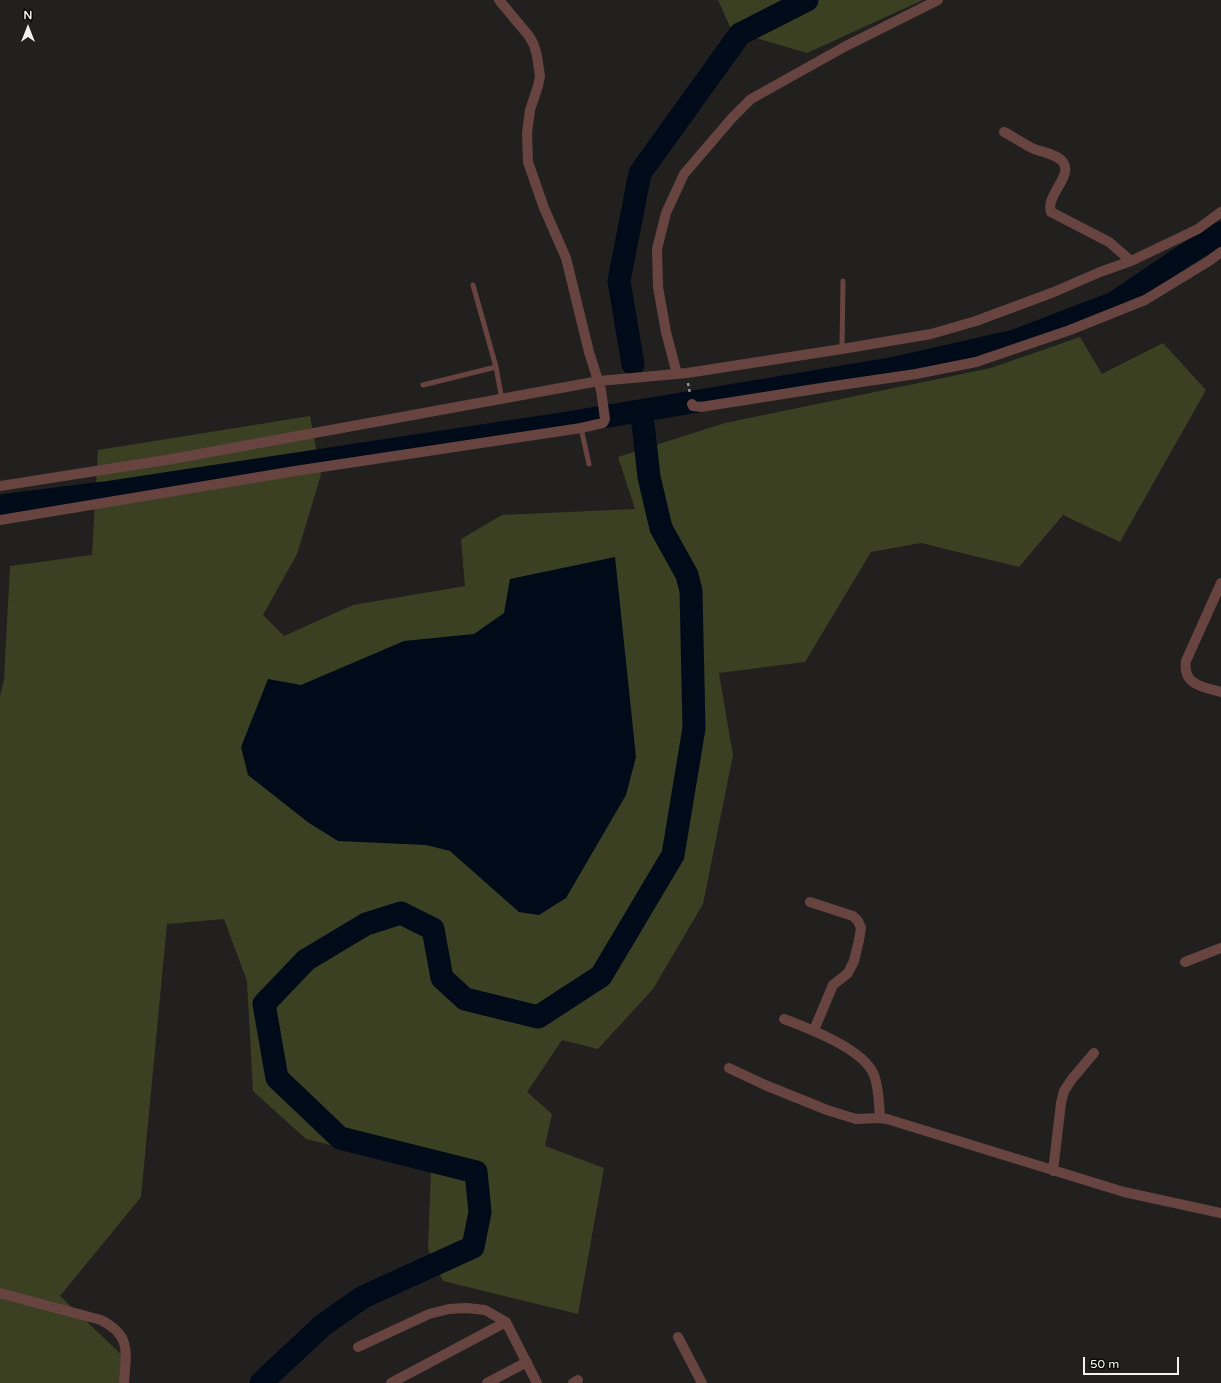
<!DOCTYPE html>
<html>
<head>
<meta charset="utf-8">
<style>
	body { margin:0 }
	#map { position:relative; width:1221px; height:1383px; overflow:hidden; background:#21201e; font-family:"Varela Round",sans-serif }
	canvas { display:block }
	.north { position:absolute; left:8px; top:8px; width:40px; height:40px; -webkit-text-stroke:3px #0a0a09; paint-order:stroke; rotate:0deg; font-size:11px; font-weight:700; line-height:16px; text-align:center; color:#f2f2f0 }
	.north::after { content:''; display:block; margin:auto; width:14px; height:18px; background:#f2f2f0; clip-path:polygon(50% 0,100% 100%,50% 72%,0 100%) }
	.scale { position:absolute; left:1083px; top:1357px; width:96px; height:18px; box-sizing:border-box; border:2px solid #f2f2f0; border-top:0; padding-left:5px; font-size:12px; line-height:14px; white-space:nowrap; color:#f2f2f0; -webkit-text-stroke:3px #0a0a09; paint-order:stroke }
</style>
</head>
<body>
<div id="map">
<canvas width="1221" height="1383"></canvas>
<div class="north">N</div>
<div class="scale">50 m</div>
</div>
<script>
const context = document.querySelector('canvas').getContext('2d');
context.lineJoin = 'round';
function fill(path, color) {
  context.fillStyle = color;
  context.fill(path, 'evenodd');
}
function trace(path, color, width, dash) {
  context.strokeStyle = color;
  context.lineWidth = width;
  context.lineCap = dash ? 'butt' : 'round';
  context.setLineDash(dash || []);
  context.stroke(path);
}
fill(new Path2D(`
	M 718,0 L 923,0 L 807,53 L 732,31 Z
	M 1080,337 L 1102,374 L 1163,343 L 1206,390 L 1120,542 L 1063,515 L 1019,567 L 921,543 L 871,552 L 805,662 L 719,673 L 733,755 L 703,904 L 653,989 L 598,1049 L 562,1040 L 527,1092 L 552,1114 L 545,1146 L 604,1168 L 578,1314 L 443,1281 L 428,1249 L 431,1170 L 306,1139 L 253,1091 L 247,981 L 224,919 L 167,924 L 141,1197 L 60,1296 L 127,1360 L 122,1383 L 0,1383 L 0,696 L 4,680 L 10,566 L 92,555 L 98,450 L 310,416 L 321,475 L 297,554 L 263,615 L 284,636 L 353,605 L 465,586 L 461,539 L 502,515 L 635,509 L 618,457 L 725,423 L 991,368 Z`), '#3b4023');
fill(new Path2D(`
	M 615,557 L 636,757 L 626,795 L 566,898 L 539,915 L 519,912 L 450,851 L 426,845 L 338,841 L 309,823 L 248,775 L 241,747 L 268,679 L 301,685 L 404,641 L 474,634 L 504,613 L 510,579 Z`), '#000b1a');
trace(new Path2D(`
	M 633,364 L 619,281 L 640,173 L 740,34 L 807,0
	M 0,506 L 104,493 L 567,423 L 896,368 L 1015,341 L 1114,303 L 1179,259 L 1221,233
	M 261,1383 L 323,1325 L 363,1297 L 473,1247 L 480,1212 L 476,1172 L 340,1138 L 277,1078 L 264,1004 L 306,960 L 366,924 L 401,913 L 433,929 L 442,978 L 465,999 L 538,1017 L 601,976 L 673,855 L 694,728 L 691,591 L 687,575 L 661,528 L 649,477 L 643,423`), '#000b1a', 23);
trace(new Path2D(`
	M 688,383 L 690,394`), '#949391', 2.5, [3, 3]);
trace(new Path2D(`
	M 473,285 L 496,367 L 502,400
	M 842,349 L 843,281
	M 423,385 L 496,367
	M 581,428 L 589,464`), '#684440', 5);
trace(new Path2D(`
	M 1004,132 C 1014,137 1023,144 1034,149 C 1042,152 1056,154 1062,161 C 1075,175 1045,195 1051,212 L 1109,242 L 1131,261
	M 677,374 L 666,332 L 658,287 L 657,249 L 666,213 L 684,174 L 732,118 L 751,99 L 846,46 L 938,0
	M 692,404 L 693,406 L 701,407 L 834,386 L 916,374 L 976,362 L 1070,330 L 1145,300 L 1209,261 L 1221,252
	M 0,486 L 172,459 L 599,381 L 687,373 L 842,349 L 931,334 L 976,321 L 1054,292 L 1100,272 L 1131,261 L 1198,229 L 1221,212
	M 0,520 L 295,471 L 581,428 L 603,423 L 605,419 L 601,390 L 589,352 L 566,258 L 544,208 L 528,162 L 527,133 L 530,110 L 538,86 L 540,76 L 537,56 L 534,45 L 529,36 L 499,0
	M 1221,583 L 1186,661 C 1182,685 1204,687 1221,692
	M 810,902 L 853,916 L 858,921 L 861,928 L 859,940 L 854,961 L 848,973 L 833,985 L 814,1030
	M 1185,962 L 1221,948
	M 784,1019 C 808,1028 864,1049 874,1075 C 879,1088 879,1104 880,1118
	M 729,1068 L 765,1085 L 827,1110 L 856,1119 L 880,1118 L 887,1119 L 1124,1192 L 1221,1213
	M 1053,1171 L 1061,1103 L 1064,1091 L 1072,1079 L 1094,1053
	M 0,1293 L 101,1320 C 132,1336 126,1352 124,1383
	M 678,1337 L 702,1383
	M 358,1347 L 429,1314 L 449,1309 L 466,1308 L 485,1310 L 506,1322 L 537,1383
	M 391,1383 L 506,1322
	M 487,1383 L 527,1362
	M 573,1383 L 578,1380`), '#684440', 10);
</script>
</body>
</html>
